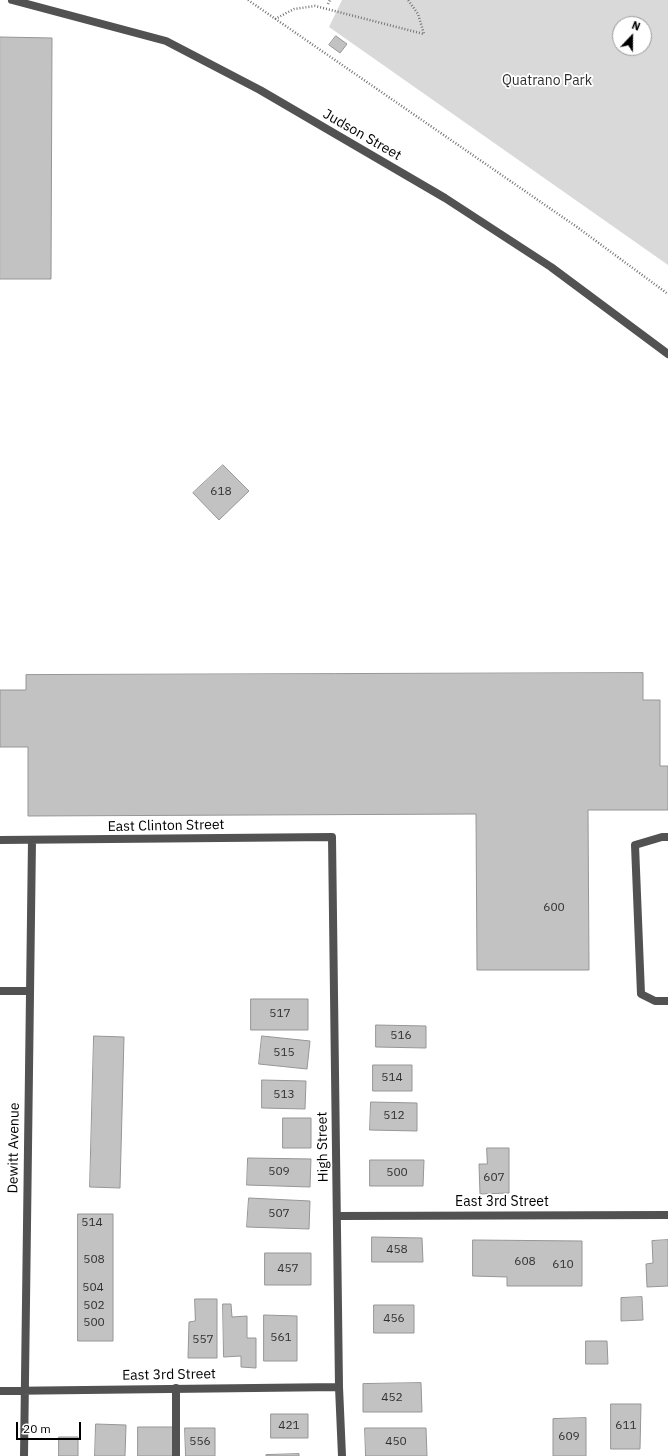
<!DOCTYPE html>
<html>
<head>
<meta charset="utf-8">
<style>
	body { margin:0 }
	#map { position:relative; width:668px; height:1456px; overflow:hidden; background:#fff; font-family:"IBM Plex Sans",sans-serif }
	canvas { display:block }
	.north { position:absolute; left:612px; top:16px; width:40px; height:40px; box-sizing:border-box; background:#fff; border:1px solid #999; border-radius:50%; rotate:22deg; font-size:11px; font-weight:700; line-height:16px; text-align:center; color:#000 }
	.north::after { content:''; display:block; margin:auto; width:14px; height:18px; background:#000; clip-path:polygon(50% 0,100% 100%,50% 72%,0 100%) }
	.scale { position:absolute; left:16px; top:1422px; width:65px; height:18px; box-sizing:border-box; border:2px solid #000; border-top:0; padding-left:5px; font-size:12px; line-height:14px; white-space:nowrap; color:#000; -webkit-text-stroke:3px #fff; paint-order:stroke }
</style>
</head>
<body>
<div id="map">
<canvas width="668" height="1456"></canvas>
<div class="north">N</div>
<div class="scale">20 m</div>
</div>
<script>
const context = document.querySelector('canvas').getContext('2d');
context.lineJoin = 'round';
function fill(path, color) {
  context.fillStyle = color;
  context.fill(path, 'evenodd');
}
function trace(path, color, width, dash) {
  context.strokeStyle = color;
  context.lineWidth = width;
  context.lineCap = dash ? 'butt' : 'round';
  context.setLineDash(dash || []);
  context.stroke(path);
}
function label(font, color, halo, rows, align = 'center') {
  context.font = font + ' "IBM Plex Sans",sans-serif';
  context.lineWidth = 3.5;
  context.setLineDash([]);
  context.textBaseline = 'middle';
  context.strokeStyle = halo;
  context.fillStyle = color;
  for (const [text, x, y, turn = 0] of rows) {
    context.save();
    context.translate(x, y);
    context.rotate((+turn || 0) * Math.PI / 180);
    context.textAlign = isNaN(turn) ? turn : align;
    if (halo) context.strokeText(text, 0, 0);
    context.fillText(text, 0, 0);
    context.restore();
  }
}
fill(new Path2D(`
	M 342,0 L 668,0 L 668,265 L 329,27 ZM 620,24 L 644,24 L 644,48 L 620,48 Z`), '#d9d9d9');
const building = new Path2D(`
	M 336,36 L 347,44 L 340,53 L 329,45 Z
	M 0,37 L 52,38 L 51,279 L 0,279 Z
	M 223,465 L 249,491 L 219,520 L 193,493 Z
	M 643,673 L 643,700 L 660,700 L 660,766 L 668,766 L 668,810 L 588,810 L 589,970 L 477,970 L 476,814 L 28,816 L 28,747 L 0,747 L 0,690 L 26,690 L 26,675 Z
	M 251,999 L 308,999 L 308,1030 L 251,1030 Z
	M 376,1025 L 426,1026 L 426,1048 L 376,1047 Z
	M 94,1036 L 124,1037 L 120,1188 L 90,1187 Z
	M 262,1036 L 310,1041 L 307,1069 L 259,1064 Z
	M 373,1065 L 412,1065 L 412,1091 L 373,1091 Z
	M 262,1080 L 306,1081 L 305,1109 L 262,1108 Z
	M 371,1102 L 417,1103 L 417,1131 L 370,1130 Z
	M 283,1118 L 311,1118 L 311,1148 L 283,1148 Z
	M 487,1148 L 509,1148 L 509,1193 L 480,1194 L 479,1164 L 487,1164 Z
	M 248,1158 L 311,1159 L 310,1187 L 247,1185 Z
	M 370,1160 L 424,1160 L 423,1186 L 370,1186 Z
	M 249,1198 L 310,1201 L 309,1229 L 247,1227 Z
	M 78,1214 L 113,1214 L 113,1341 L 78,1341 Z
	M 372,1237 L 422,1238 L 423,1262 L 372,1262 Z
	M 473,1240 L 582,1241 L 582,1286 L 507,1286 L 507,1277 L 473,1276 Z
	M 668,1240 L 668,1286 L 647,1287 L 646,1264 L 653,1263 L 652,1241 Z
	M 265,1253 L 311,1253 L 311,1285 L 265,1285 Z
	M 642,1297 L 643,1320 L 621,1321 L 621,1298 Z
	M 195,1299 L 217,1299 L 217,1358 L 188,1358 L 189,1322 L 195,1321 Z
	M 223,1304 L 231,1304 L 232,1317 L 247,1316 L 247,1338 L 256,1338 L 256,1368 L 241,1367 L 241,1356 L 224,1357 Z
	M 374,1305 L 414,1305 L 414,1333 L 374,1333 Z
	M 264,1315 L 297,1316 L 297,1361 L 264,1361 Z
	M 586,1341 L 607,1341 L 608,1364 L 586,1364 Z
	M 421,1383 L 422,1412 L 363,1412 L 363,1384 Z
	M 611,1404 L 641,1404 L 640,1449 L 611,1449 Z
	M 271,1414 L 308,1414 L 308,1438 L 271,1438 Z
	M 586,1418 L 586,1456 L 553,1456 L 553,1419 Z
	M 96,1424 L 126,1425 L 125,1456 L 95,1456 Z
	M 138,1427 L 173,1427 L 173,1456 L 138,1456 Z
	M 185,1428 L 215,1428 L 215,1456 L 186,1456 Z
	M 365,1428 L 426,1428 L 427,1456 L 366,1456 Z
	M 59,1437 L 78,1437 L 78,1456 L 59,1456 Z
	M 299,1454 L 299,1456 L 266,1456 L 266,1455 Z`);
fill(building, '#c2c2c2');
trace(building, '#969696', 1);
trace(new Path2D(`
	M 248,0 L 577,227 L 668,294
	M 328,4 L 330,0
	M 275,19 L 294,9 L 315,6 L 424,34 L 418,14 L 408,0`), '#747474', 2.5, [1, 2]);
trace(new Path2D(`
	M 668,837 L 662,837 L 635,845 L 641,994 L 655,1001 L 668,1001
	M 0,991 L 30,991
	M 176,1388 L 176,1456`), '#525252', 8);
trace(new Path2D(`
	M 12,0 L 166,41 L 260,90 L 445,198 L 551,267 L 668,354
	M 0,840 L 332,837 L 339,1387 L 342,1456
	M 337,1216 L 668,1215
	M 0,1391 L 339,1387
	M 24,1456 L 32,840`), '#525252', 8);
label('12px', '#303030', null, [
	["618",221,492],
	["600",554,908],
	["517",280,1014],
	["516",401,1036],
	["515",284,1053],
	["514",392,1078],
	["513",284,1095],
	["512",394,1116],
	["509",279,1172],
	["500",397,1173],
	["607",494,1178],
	["507",279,1214],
	["514",92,1223],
	["458",397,1250],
	["508",94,1260],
	["608",525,1262],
	["610",563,1265],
	["457",288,1269],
	["504",93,1288],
	["502",94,1306],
	["456",394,1319],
	["500",94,1323],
	["561",281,1338],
	["557",203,1340],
	["452",392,1398],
	["421",289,1426],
	["611",626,1426],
	["609",569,1437],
	["556",200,1442],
	["450",396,1442]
]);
label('14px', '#303030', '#fff', [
	["Quatrano Park",547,81]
]);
label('14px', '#000', '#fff', [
	["Judson Street",362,135,30],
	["East Clinton Street",166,826,-1],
	["High Street",323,1147,-91],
	["Dewitt Avenue",14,1148,-89],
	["East 3rd Street",502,1202],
	["East 3rd Street",169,1375,-1]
]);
</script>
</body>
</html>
